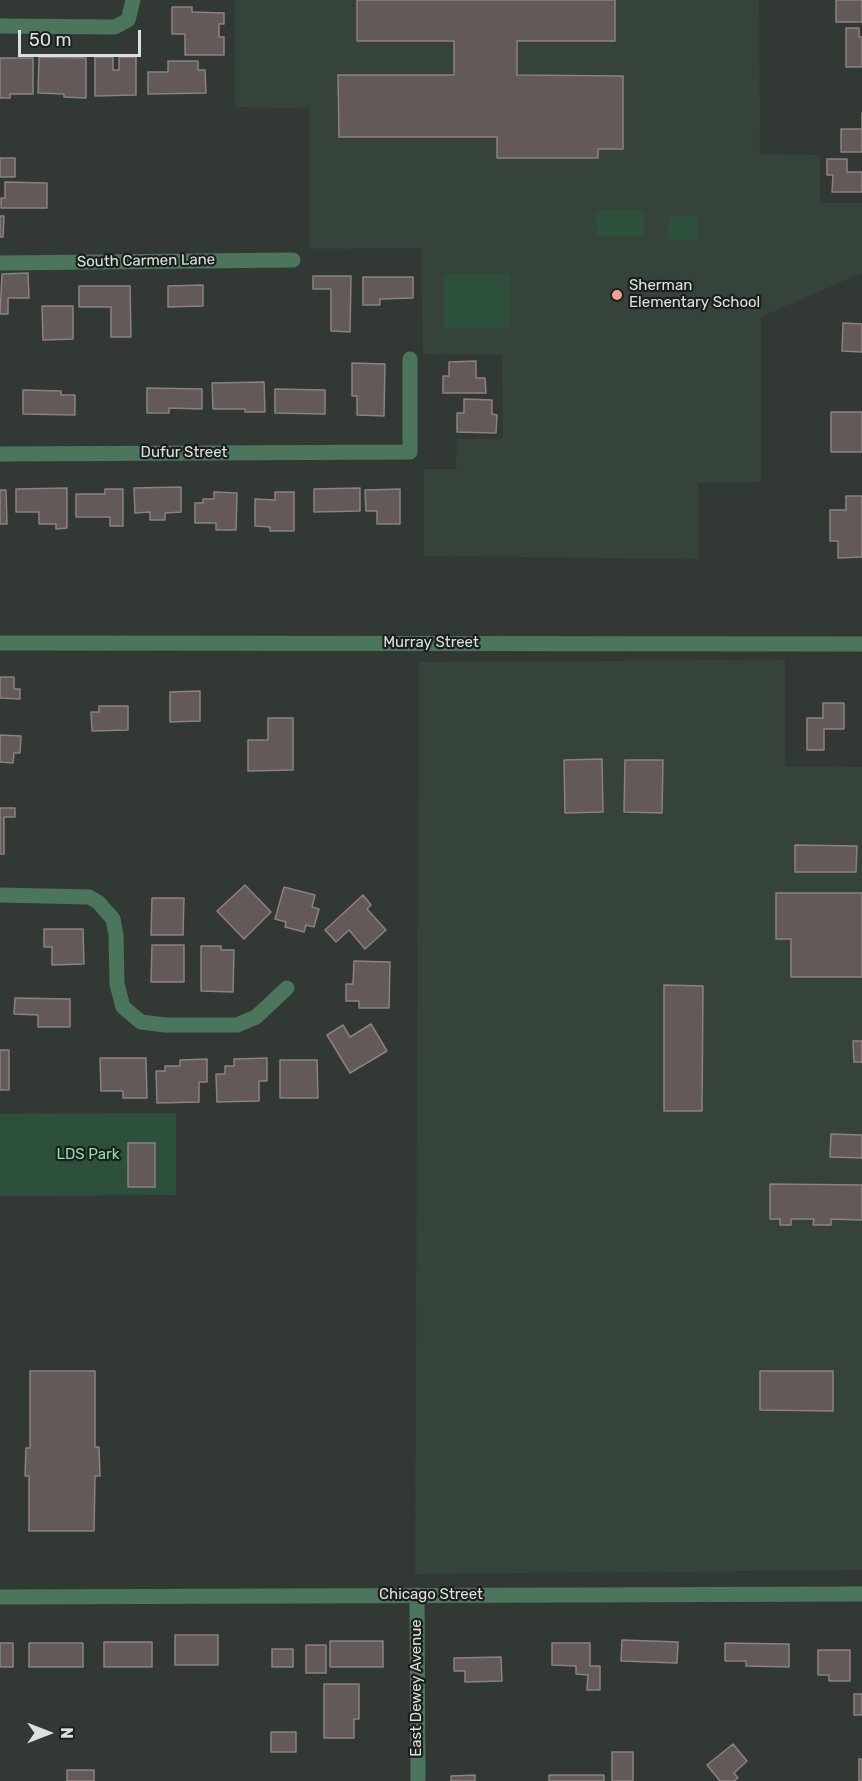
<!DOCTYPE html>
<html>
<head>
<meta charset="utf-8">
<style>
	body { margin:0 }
	#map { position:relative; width:862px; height:1781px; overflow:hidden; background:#323934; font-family:Rubik,sans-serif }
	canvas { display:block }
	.north { position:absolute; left:18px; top:1703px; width:60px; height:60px; -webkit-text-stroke:4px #1c1f1d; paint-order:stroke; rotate:90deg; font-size:16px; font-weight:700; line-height:24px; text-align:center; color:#dce1de }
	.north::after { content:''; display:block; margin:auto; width:21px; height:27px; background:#dce1de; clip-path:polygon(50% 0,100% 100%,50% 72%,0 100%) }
	.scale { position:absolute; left:18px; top:30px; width:123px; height:27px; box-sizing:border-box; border:3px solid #dce1de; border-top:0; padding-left:8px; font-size:18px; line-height:21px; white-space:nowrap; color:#dce1de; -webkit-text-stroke:4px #1c1f1d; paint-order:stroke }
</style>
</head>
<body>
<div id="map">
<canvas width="862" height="1781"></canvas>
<div class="north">N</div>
<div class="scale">50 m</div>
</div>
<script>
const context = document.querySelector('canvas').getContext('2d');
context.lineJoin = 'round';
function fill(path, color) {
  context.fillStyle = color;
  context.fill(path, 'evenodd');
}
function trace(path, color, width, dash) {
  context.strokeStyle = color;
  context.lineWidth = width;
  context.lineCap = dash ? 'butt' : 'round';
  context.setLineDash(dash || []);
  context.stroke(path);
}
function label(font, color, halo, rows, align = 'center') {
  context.font = font + ' Rubik,sans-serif';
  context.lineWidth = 4.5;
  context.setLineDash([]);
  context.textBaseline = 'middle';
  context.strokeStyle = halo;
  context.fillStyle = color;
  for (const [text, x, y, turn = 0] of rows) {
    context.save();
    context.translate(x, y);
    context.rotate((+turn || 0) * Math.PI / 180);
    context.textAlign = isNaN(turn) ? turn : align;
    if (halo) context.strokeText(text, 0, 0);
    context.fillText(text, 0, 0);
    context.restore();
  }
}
fill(new Path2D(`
	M 235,0 L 759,0 L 760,154 L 820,155 L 820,203 L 862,203 L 862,273 L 761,317 L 761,482 L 698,483 L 698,559 L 424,556 L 424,469 L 456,469 L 457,439 L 503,439 L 502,355 L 423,354 L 421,248 L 309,249 L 309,108 L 235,107 Z
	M 785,660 L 785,766 L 862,767 L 862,1570 L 415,1574 L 419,662 Z`), '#35433b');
fill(new Path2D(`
	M 596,210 L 644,210 L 645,236 L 597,236 Z
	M 669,216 L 699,216 L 697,240 L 667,239 Z
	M 444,274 L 509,274 L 509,328 L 444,328 Z
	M 176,1113 L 176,1195 L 0,1196 L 0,1114 Z`), '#2d503c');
const building = new Path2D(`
	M 357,0 L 615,0 L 615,41 L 517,41 L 517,75 L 623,76 L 623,149 L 598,149 L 598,158 L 497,158 L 497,137 L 339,137 L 338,75 L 454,75 L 454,41 L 357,41 Z
	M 836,0 L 862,0 L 862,22 L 836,22 Z
	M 172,7 L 192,7 L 192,12 L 224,13 L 224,24 L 219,24 L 219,37 L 224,37 L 224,55 L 185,55 L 185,34 L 172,34 Z
	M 846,28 L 859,28 L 859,37 L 862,37 L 862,67 L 846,67 Z
	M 39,57 L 86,58 L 86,98 L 64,97 L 64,94 L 38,93 Z
	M 95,57 L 113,57 L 113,70 L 119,70 L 119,57 L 136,57 L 136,95 L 95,96 Z
	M 0,58 L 33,58 L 33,94 L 10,94 L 10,98 L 0,98 Z
	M 168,61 L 198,61 L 198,70 L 205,70 L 206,93 L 148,94 L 148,72 L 168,72 Z
	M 862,113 L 862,152 L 841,152 L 841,129 L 862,129 Z
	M 0,158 L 15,158 L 15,177 L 0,177 Z
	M 827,159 L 847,159 L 847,172 L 862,172 L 862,192 L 832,192 L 833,175 L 827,175 Z
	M 5,182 L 47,183 L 47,208 L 1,208 L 1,198 L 5,198 Z
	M 0,216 L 4,216 L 3,237 L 0,237 Z
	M 28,273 L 29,298 L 8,298 L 8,314 L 0,314 L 2,274 Z
	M 313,276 L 351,276 L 350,332 L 331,331 L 331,289 L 313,289 Z
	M 363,277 L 413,277 L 413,298 L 380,299 L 380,305 L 363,305 Z
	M 203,285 L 203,306 L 168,307 L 168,286 Z
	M 79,286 L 130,286 L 131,337 L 111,337 L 111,307 L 79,307 Z
	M 42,306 L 73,306 L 73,339 L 43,340 Z
	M 843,323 L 862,324 L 862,352 L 842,351 Z
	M 476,361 L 476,378 L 485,378 L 486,393 L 443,393 L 443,376 L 449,376 L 449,362 Z
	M 352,363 L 385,364 L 384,416 L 357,415 L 357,396 L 352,396 Z
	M 264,382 L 265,412 L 245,412 L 245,409 L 213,409 L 212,383 Z
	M 147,388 L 202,389 L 202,409 L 169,408 L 169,413 L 147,413 Z
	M 275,389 L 325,390 L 325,414 L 275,413 Z
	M 23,390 L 61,391 L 61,395 L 75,395 L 75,415 L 23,414 Z
	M 464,399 L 492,400 L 492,414 L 497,415 L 496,433 L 457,432 L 457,413 L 464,413 Z
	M 831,412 L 862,412 L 862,452 L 831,452 Z
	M 181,487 L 181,512 L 165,513 L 165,520 L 150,520 L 150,512 L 135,513 L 134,488 Z
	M 67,488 L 67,528 L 56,529 L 56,524 L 39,524 L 39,512 L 16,512 L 16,489 Z
	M 360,488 L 360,511 L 314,512 L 314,489 Z
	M 105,489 L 123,489 L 123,526 L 110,526 L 110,517 L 76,517 L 76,494 L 105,494 Z
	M 400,489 L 400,524 L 377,524 L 377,511 L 366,511 L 365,490 Z
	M 0,490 L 6,490 L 7,524 L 0,524 Z
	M 214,492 L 237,493 L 236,530 L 216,530 L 216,523 L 195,523 L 195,503 L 203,503 L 203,499 L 214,499 Z
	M 275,492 L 294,492 L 294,531 L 270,531 L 270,527 L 255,526 L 255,499 L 275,500 Z
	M 846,496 L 862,496 L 862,557 L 838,558 L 838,541 L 830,541 L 830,510 L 846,510 Z
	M 0,677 L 14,677 L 14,689 L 20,689 L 20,699 L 0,698 Z
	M 200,691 L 200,721 L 170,722 L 170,692 Z
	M 823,703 L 844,703 L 844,729 L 824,729 L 824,750 L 807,750 L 807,718 L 823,718 Z
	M 99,706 L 128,706 L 128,730 L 92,731 L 91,712 L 99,712 Z
	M 268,718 L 293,718 L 293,770 L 248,771 L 248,740 L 268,740 Z
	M 0,735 L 21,736 L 20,753 L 14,753 L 13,763 L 0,762 Z
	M 602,759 L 603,812 L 565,813 L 564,760 Z
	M 625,760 L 663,760 L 662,813 L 624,812 Z
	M 0,808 L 15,808 L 15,817 L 4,817 L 4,854 L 0,854 Z
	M 795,845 L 857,846 L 856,872 L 795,872 Z
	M 245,885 L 271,912 L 244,939 L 217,911 Z
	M 284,887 L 315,895 L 312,907 L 319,909 L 314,927 L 306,925 L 304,932 L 285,927 L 286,922 L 275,919 Z
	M 776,893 L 862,893 L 862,977 L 791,977 L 791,939 L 776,939 Z
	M 363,895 L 371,905 L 367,909 L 386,930 L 365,949 L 349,930 L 336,942 L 325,930 Z
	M 152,898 L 184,898 L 183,935 L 151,935 Z
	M 44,929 L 83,929 L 84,964 L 52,965 L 52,947 L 44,947 Z
	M 152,945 L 184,945 L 184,982 L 151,982 Z
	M 201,946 L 221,946 L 221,950 L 234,950 L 233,992 L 201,991 Z
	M 354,961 L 390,962 L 389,1008 L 359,1008 L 359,1001 L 346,1001 L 346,984 L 353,984 Z
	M 664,985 L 703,986 L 702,1111 L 664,1111 Z
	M 15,998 L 70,999 L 70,1027 L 38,1027 L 38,1015 L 14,1014 Z
	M 371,1024 L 387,1051 L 350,1073 L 327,1035 L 343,1025 L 350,1037 Z
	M 853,1041 L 862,1041 L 862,1062 L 854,1062 Z
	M 0,1050 L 9,1050 L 9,1090 L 0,1090 Z
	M 100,1058 L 146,1058 L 147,1098 L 123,1098 L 123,1091 L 101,1091 Z
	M 267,1058 L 267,1081 L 259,1081 L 259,1101 L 217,1102 L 216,1074 L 225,1074 L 225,1066 L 234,1066 L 234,1059 Z
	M 207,1059 L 207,1082 L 199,1082 L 199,1102 L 157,1103 L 156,1071 L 165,1071 L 165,1066 L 180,1066 L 180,1060 Z
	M 280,1060 L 317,1060 L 318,1098 L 280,1098 Z
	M 831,1134 L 862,1135 L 862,1158 L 830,1157 Z
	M 128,1143 L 155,1143 L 155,1187 L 128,1187 Z
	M 770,1184 L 862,1185 L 862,1220 L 831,1219 L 831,1225 L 813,1225 L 814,1219 L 791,1219 L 791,1225 L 780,1225 L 780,1219 L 770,1219 Z
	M 30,1371 L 95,1371 L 95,1447 L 99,1447 L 100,1476 L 95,1476 L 94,1531 L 29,1531 L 29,1476 L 25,1476 L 26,1448 L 30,1448 Z
	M 760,1371 L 833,1371 L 833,1411 L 760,1410 Z
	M 175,1635 L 218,1635 L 218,1665 L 175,1665 Z
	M 622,1640 L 678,1642 L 677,1663 L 621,1661 Z
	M 330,1641 L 383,1641 L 383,1667 L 330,1667 Z
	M 104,1642 L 152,1642 L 152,1667 L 104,1667 Z
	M 0,1643 L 13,1643 L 13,1667 L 0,1667 Z
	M 29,1643 L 83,1643 L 83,1667 L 29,1667 Z
	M 552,1643 L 590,1643 L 590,1666 L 600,1666 L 600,1690 L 587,1690 L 588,1675 L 576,1674 L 576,1666 L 552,1665 Z
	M 725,1643 L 789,1644 L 789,1667 L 746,1666 L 746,1661 L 725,1661 Z
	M 306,1645 L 326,1645 L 326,1673 L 306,1673 Z
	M 272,1649 L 293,1649 L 293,1667 L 272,1667 Z
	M 818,1650 L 850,1650 L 850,1681 L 829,1681 L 829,1675 L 818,1675 Z
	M 501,1657 L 502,1681 L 465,1682 L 465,1671 L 454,1671 L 454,1658 Z
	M 324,1684 L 359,1684 L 359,1719 L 354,1719 L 354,1738 L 324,1738 Z
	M 854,1694 L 862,1694 L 862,1715 L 854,1715 Z
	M 271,1732 L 296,1732 L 296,1752 L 271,1752 Z
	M 733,1744 L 747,1761 L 734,1773 L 738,1778 L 734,1781 L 720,1781 L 707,1765 Z
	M 612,1752 L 633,1752 L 633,1781 L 612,1781 Z
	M 859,1759 L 862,1759 L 862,1781 L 859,1781 Z
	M 67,1770 L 94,1770 L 94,1781 L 67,1781 Z
	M 475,1775 L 475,1781 L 451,1781 L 451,1776 Z
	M 549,1775 L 604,1775 L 604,1781 L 549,1781 Z`);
fill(building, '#635958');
trace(building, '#8b8180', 1.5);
trace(new Path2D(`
	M 0,26 L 115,27 L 128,20 L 133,0
	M 0,263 L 293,260
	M 0,454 L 410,452 L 410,359
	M 0,643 L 862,644
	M 0,895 L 89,897 L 98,902 L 113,919 L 116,935 L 117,984 L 123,1007 L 141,1022 L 165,1025 L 237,1025 L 256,1017 L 287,988
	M 417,1595 L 418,1781
	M 0,1597 L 862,1594`), '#4b765d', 15);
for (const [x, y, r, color] of [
	[617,295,6,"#f59d8f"]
]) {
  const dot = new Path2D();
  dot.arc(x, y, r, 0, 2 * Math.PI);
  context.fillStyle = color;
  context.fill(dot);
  trace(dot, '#1c1f1d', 2);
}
label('15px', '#dce1de', '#1c1f1d', [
	["South Carmen Lane",146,261,-1],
	["Dufur Street",184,453],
	["Murray Street",431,643],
	["Chicago Street",431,1595],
	["East Dewey Avenue",417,1688,-90]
]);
label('15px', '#dce1de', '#1c1f1d', [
	["Sherman",629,286],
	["Elementary School",629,303]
], 'left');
label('15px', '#8be0b0', '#1c1f1d', [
	["LDS Park",88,1155]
]);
</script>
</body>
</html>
